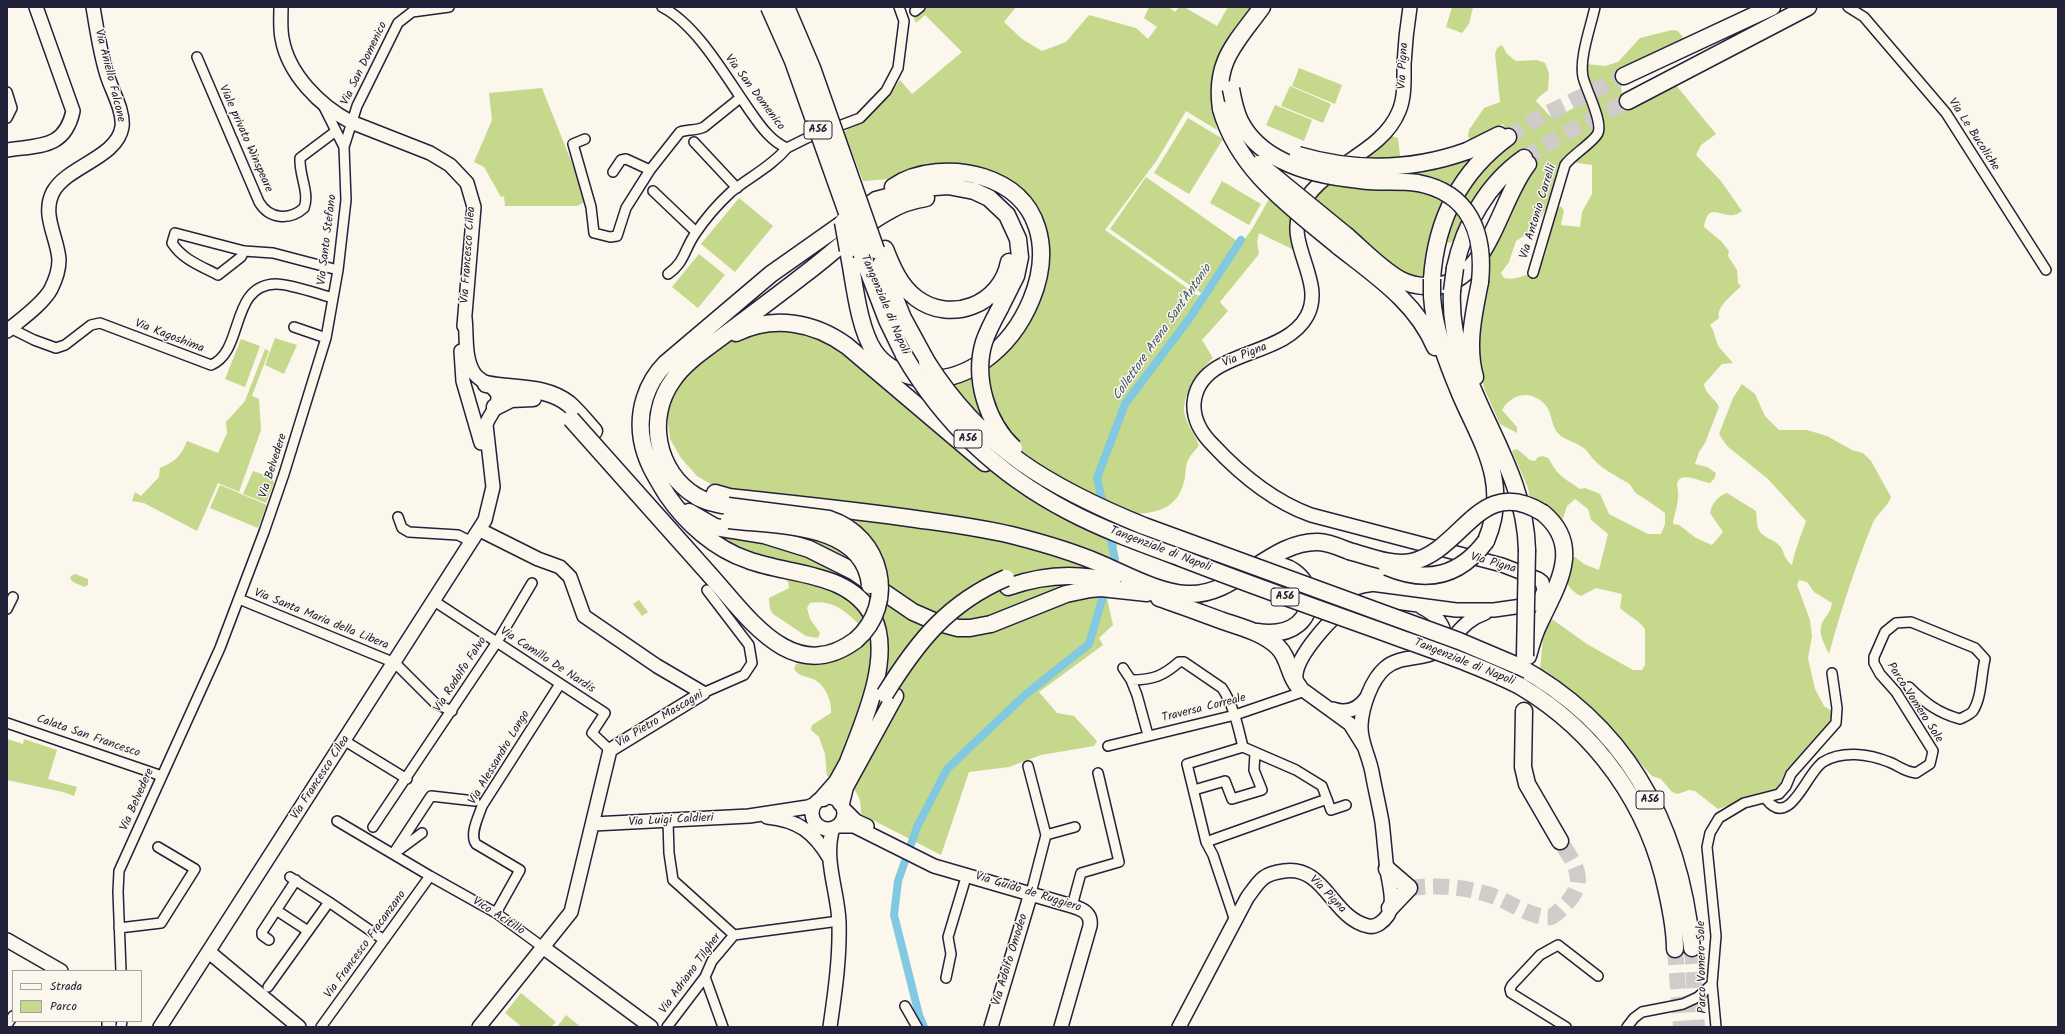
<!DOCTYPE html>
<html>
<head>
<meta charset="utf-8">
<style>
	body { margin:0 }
	#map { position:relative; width:2065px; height:1034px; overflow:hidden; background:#fbf7ec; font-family:Kalam,sans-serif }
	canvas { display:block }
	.frame { position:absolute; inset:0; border:8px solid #22223b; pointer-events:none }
	.legend { position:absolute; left:12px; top:970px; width:130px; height:52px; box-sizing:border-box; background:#fbf7ec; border:1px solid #a4a2a5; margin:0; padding:5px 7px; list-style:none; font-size:12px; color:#22223b }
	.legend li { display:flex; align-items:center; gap:8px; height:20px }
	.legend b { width:20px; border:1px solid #a4a2a5 }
</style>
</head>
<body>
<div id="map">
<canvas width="2065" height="1034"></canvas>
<div class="frame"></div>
<ul class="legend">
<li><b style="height:5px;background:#fbf7ec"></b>Strada</li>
<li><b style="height:11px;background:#c5d88c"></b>Parco</li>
</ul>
</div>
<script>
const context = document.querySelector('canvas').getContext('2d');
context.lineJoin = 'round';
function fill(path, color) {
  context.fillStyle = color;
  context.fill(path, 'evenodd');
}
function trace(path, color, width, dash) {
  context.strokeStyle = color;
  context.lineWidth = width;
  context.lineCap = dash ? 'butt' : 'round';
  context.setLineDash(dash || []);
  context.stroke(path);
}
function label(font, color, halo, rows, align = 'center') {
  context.font = font + ' Kalam,sans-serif';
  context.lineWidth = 3;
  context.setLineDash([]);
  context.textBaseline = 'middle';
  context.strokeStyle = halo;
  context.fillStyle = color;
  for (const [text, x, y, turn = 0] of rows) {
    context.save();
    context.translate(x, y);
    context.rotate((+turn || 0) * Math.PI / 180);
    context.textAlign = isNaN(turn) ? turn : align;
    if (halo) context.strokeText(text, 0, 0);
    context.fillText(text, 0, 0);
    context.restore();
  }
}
fill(new Path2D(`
	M 909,7 L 1016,7 L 1004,22 L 1022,39 L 1042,51 L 1066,42 L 1089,15 L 1136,28 L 1148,39 L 1157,27 L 1144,18 L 1149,7 L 1170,8 L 1175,12 L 1179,7 L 1184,7 L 1217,26 L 1228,7 L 1253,7 C 1243,19 1230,33 1224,48 C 1211,73 1213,103 1217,130 L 1186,111 L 1157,160 L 1105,230 L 1197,295 L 1204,296 L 1252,229 L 1269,199 L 1292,218 L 1294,250 L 1259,233 L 1257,242 L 1259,254 L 1220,302 L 1228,311 L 1202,340 L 1213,358 C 1199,371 1180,395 1185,416 C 1188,426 1195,436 1199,445 C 1196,450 1190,455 1188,460 C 1185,467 1186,475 1184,482 C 1177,509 1157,513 1133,514 L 1110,560 L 1107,598 L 1113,625 L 1099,638 L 1103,645 L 1039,692 L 1057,713 L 1074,716 L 1097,741 L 1094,746 L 1041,755 L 1009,767 L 969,772 L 941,855 L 861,814 C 862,787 848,784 827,776 L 825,754 L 819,737 L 811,730 L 812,725 L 831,713 C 832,701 825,684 813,679 C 805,676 798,676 794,669 L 796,664 L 824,662 L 857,647 L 868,634 C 852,617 836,598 810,603 L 807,608 L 810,619 L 820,633 L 818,638 L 806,636 L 773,614 L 770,609 L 769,598 L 789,588 L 788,582 L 784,579 L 780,564 C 758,558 737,552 721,536 L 740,492 L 714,486 L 697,476 L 681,458 L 670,439 L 667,414 L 673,389 L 688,369 L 717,347 L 748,332 L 781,326 L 831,341 L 862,366 L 889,393 L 912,395 L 956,379 L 1023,322 L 1040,225 L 988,172 L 863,181 L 844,132 C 866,117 885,102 900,80 L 912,94 L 962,52 L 925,15 L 916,23 Z
	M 1452,7 L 1473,7 L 1469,24 L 1462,33 L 1446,27 Z
	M 1672,30 L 1678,31 L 1685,40 L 1620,82 L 1623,99 L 1675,84 L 1716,134 L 1701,145 L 1696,155 L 1721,181 L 1742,211 C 1739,213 1736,215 1733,215 C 1720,217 1708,201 1704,227 L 1721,241 L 1729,251 L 1728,256 L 1737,270 L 1738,283 L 1741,286 C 1733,295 1716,306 1719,318 L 1710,325 L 1713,330 L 1718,346 L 1733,363 L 1722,364 L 1704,384 C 1705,394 1715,398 1719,407 L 1705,443 L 1699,452 L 1695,464 L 1707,467 L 1716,473 L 1714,479 L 1710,483 C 1701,482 1680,470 1677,484 C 1677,488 1679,492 1678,496 C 1678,506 1674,514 1673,524 L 1679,525 L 1696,538 L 1712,545 L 1723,532 L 1710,513 C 1712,503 1718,496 1727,493 L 1756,511 C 1757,517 1756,524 1759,530 C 1762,537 1773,539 1779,545 C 1785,551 1782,557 1792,565 C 1795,550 1801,535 1806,521 L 1768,479 L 1727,446 L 1719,434 L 1733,398 L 1742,384 L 1755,394 L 1765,416 L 1779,430 L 1807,430 L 1827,436 L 1852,450 L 1863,453 L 1871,461 L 1891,497 C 1887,508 1876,514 1872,525 C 1855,567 1841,610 1829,654 C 1823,641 1816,630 1825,618 C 1829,613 1831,609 1832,603 L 1814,592 L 1807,582 L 1799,580 L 1797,585 L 1810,620 L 1812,636 L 1808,658 L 1815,689 L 1824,706 L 1835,713 L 1833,723 L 1787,770 L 1778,788 L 1772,792 L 1718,809 L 1695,791 L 1689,790 L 1678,794 L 1672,792 L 1661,779 L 1652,776 L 1622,744 L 1598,714 L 1570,690 L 1540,669 L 1543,639 L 1549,617 L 1587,644 L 1633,670 L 1642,670 L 1645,665 L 1645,629 C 1638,619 1628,616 1620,608 L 1622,594 L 1596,588 L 1581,596 C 1562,586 1567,577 1570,559 L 1575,557 L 1584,564 L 1599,570 L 1608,534 L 1591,520 L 1588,509 L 1575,499 L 1567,506 L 1562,522 L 1530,499 L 1528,488 L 1512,451 L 1517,449 L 1530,460 L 1535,461 L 1538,457 L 1543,456 L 1548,458 L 1557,472 L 1565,479 L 1580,489 L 1585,488 L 1600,494 L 1609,514 L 1648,534 L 1661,534 L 1665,524 L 1665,513 C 1656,506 1647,500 1637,494 C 1633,491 1632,486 1628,483 C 1616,476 1604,470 1595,461 C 1591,457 1589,453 1585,449 C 1578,443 1568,441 1561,436 C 1546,424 1558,406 1532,396 C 1520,392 1507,400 1502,410 L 1517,427 L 1517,433 L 1500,424 L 1484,388 L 1478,359 L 1480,329 L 1486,296 L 1491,246 L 1521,153 L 1455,241 L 1449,243 L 1445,240 L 1445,232 L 1471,181 L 1512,141 L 1503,124 L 1470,141 L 1468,136 L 1469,130 L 1484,108 L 1500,102 L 1495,54 L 1497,48 L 1502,45 L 1507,54 L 1516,61 L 1537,60 L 1545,63 L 1549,73 L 1548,90 L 1539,97 L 1536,101 L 1551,117 C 1564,116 1574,105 1588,103 L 1594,120 L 1595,131 L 1571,152 L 1562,167 L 1547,206 L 1534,230 L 1531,234 L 1525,235 L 1516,241 L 1509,262 L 1501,273 L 1504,278 C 1515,281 1529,274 1539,269 L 1546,252 L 1556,209 L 1561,206 L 1564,211 L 1561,225 L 1580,227 L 1582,212 L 1592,194 L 1592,165 L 1571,162 L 1602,132 L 1603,121 L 1587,79 L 1586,64 L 1605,66 L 1618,62 L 1640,38 Z
	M 1299,68 L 1342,85 L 1335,104 L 1292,86 Z
	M 1290,86 L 1331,104 L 1323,123 L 1281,106 Z
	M 542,88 L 587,201 L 577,206 L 505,206 L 504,196 L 501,197 L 484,167 L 474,162 L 492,120 L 489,93 Z
	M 1275,105 L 1312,120 L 1304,141 L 1266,125 Z
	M 1188,118 L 1223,139 L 1189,194 L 1154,173 Z
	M 1392,136 L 1398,138 L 1400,155 L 1416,171 L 1420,172 L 1477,152 L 1456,183 L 1435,224 L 1424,280 C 1399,281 1338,221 1317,203 L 1317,197 L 1323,189 L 1377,151 Z
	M 1146,177 L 1237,241 L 1201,293 L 1110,229 Z
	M 1222,181 L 1261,204 L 1249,225 L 1210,203 Z
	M 739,198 L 773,226 L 735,272 L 701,244 Z
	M 699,254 L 725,275 L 698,308 L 672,287 Z
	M 275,338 L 297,345 L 284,374 L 265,365 Z
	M 241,339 L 260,346 L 245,387 L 225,379 Z
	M 265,349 L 269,351 L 252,396 L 259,399 L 261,430 L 239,492 L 218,483 L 197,531 L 144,503 L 132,501 L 135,492 L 141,496 L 159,477 L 160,468 C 175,462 181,456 187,441 L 218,453 L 227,433 L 226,422 L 245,401 Z
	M 253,471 L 271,477 L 274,483 L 266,503 L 243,494 Z
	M 220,485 L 267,505 L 258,528 L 210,508 Z
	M 75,574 L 88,579 L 88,585 L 84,587 L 73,582 L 70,578 L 71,576 Z
	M 639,600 L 648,612 L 642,616 L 633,604 Z
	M 7,739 L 23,744 L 24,739 L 57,750 L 48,779 L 77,787 L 74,796 L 63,792 L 7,780 Z
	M 521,993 L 556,1022 L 551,1027 L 522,1027 L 505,1013 Z
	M 566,1015 L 581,1027 L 557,1027 Z`), '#c5d88c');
trace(new Path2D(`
	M 1111,571 L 1115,559 L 1097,478 L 1125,404 L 1189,319 L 1241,240
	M 924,1027 L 919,1015 L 894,915 L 898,881 L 917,827 L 947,769 L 1025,695 L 1089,644 L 1106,586`), '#80c9e1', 8);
trace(new Path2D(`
	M 1508,137 L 1534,120 L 1624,76
	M 1524,158 L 1560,136 L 1628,101
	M 1409,888 C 1438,885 1459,886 1487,894 C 1506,899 1531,919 1551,917 C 1557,914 1561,909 1565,905 C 1589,881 1575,864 1560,841
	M 1692,948 L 1697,1027
	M 1675,949 L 1681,1027`), '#d0ccc9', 16, [16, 8]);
const street = new Path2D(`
	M 662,7 C 699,26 728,81 752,114 C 761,127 772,142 787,148 L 807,138 L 860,118 L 886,91 L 898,68 L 904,21 L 899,7
	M 1848,7 L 1864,17 L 1946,113 L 2046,270
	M 915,11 L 920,7
	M 197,57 L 259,202 C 269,219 289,221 304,208 C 310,193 299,176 300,158 L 336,131
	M 7,92 L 12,108 L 7,118
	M 323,105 L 344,147
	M 585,139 L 573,144 L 591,207 L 594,233 L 610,237 L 617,236 L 626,208 L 650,170
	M 694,142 L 737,188
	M 613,172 L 621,160 L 626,159 L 650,170 L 680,132 C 688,129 696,131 704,127 L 740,98
	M 653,191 L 696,232
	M 244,251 L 241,257 L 218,275 C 201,266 183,260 172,243 L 175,233 L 244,251 L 273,253 L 338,270
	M 1533,273 L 1565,165 C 1572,155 1594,142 1598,133 C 1603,121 1586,90 1583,77 C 1579,58 1591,26 1595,7
	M 668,274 C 685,262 684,250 695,234 C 705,219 718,204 731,192 C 749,177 771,167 787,148
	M 294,327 L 326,338
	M 10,328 L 34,340 L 56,348 L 65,345 L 91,325 L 100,323 L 211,365 C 245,351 229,285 276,284 C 291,284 318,294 333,298
	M 398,517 L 402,528 L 409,532 L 458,535 L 472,542
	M 239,599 L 395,663 L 436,704 L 452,711
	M 434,601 L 605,713 L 592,733 L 610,750
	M 7,609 L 13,597
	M 1123,668 L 1131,680 C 1153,680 1163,676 1179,662 L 1184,662 L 1222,688 C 1234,706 1238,727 1243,747 L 1296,770 L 1322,786 L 1331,810 L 1346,805
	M 1131,680 L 1137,695 L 1148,735
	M 703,693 L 744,675 L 752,663 L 749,645 L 707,590
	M 7,723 L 162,776
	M 345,741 L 407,779
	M 1108,746 L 1235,715 L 1305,691
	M 1028,766 L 1046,835 L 1031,893
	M 1194,790 L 1225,781 L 1232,799 L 1262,790 L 1254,770 L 1255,753
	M 1766,799 C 1790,830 1806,773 1823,762 C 1842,750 1869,754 1889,762 C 1900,766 1902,771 1916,773 L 1930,764 L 1933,751 L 1896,692 L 1880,674 L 1874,663 L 1874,657 L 1885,632 L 1896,623 L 1911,622 L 1975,648 L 1985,659 C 1981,675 1982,697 1973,711 C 1971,714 1964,717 1960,719 C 1938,713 1925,703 1909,687
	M 337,821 L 430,876 L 496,913 L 544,948
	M 668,821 L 669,853 L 673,880 L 734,935
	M 373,827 L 497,642 L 532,583
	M 1046,835 L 1075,827
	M 1206,842 L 1327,799
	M 399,850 L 422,833
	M 393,854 L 431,796 L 475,801
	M 290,877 L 329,902 L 384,940
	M 1072,906 L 1081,873 L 1119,862 L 1098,773
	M 276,910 L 308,931
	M 496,913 L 520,870 L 476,844 C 469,834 479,816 482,806 L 560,684
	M 1235,921 L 1213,855 L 1206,842 L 1187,764 L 1243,747
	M 119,928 L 161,923 L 195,869 L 158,847
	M 734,935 L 839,921
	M 269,940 L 262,935 L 262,932 L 296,880
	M 121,971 L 118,892 L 119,871 L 220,648 L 264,532 L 284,474 L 326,338 L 338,270 L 346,200 L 344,147 L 357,106 L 398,23 L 412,12 L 449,7
	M 705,977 L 723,1027
	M 946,978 L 951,954 L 948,937 L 967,874
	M 268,987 L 329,902
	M 905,1006 L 917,1027
	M 7,1025 L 13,1016
	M 121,1027 L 122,1021
	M 321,1027 L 430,876
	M 667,1027 L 705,977 L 712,961 L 734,935
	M 1566,1027 L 1511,993 L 1510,989 L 1512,985 L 1540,955 L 1558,945 L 1598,976
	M 1627,1027 L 1634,1018 L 1642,1012 L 1683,1004 L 1698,997 L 1712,984
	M 1716,1027 L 1712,984 L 1716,936 L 1707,847 L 1710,833 L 1719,818 L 1744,803 L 1779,794 L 1786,786 L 1791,774 L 1836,723 L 1837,708 L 1832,673`);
const secondary = new Path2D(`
	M 281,7 C 281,17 280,28 282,38 C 288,74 320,106 351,122 L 430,153 L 450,165 L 467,183 L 474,207 L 464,326
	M 7,150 C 39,145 65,149 73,111 L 36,7
	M 7,331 C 20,320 43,304 51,289 C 55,281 59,269 59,260 C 58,238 41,215 53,192 C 67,166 117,158 122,127 C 124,111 112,91 107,75 C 100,53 97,30 93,7
	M 461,351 L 463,381 L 481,443
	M 1421,607 C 1434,613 1448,626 1443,642
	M 1333,709 C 1347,714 1359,709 1367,697
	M 1365,748 L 1350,724 L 1299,687 C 1298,683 1295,679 1296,675 C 1297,656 1331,617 1347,608 C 1355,603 1364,600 1373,599 L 1456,610 L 1494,610 L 1536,604 L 1540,600 L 1544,590 L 1542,582 L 1538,579 L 1502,565 L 1311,515 C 1272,501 1241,475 1213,445 C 1202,434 1193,419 1194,403 C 1199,348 1283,360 1307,316 C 1325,283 1288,247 1299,214 C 1314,166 1380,158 1399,111 C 1405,97 1404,79 1404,64 C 1405,45 1407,26 1410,7
	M812 813a16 16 0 1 1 32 0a16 16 0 1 1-32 0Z
	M 844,809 L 856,821 L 867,826
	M 767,817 C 798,820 814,832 830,859
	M 593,824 L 749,816 L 808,807 L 815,804
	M 837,826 L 854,826 L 934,866 L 1072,906 C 1082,909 1092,913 1090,926 L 1061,1027
	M 7,940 L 61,971
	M 544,948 L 651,1027
	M 209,952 L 299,1027
	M 109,1027 L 109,1021
	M 160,1027 L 485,520 L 493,487 L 486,425 C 488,416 499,407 498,397 C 497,385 480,383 474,373 C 464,358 467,335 465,318
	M 479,1027 L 571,912 L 610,750 L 703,693 L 657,666 L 584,616 L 570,577 L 560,567 L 538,559 L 480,530
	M 830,1027 C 835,992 840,958 839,922 C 838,891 823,859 833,828
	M 991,1027 L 1031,893
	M 1179,1027 L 1247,898 C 1260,880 1262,874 1284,871 C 1325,865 1332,918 1368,926 C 1376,928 1384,921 1388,915 C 1395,902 1389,884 1387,870 C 1385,854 1384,838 1382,822 C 1379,805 1375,789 1372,772 C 1369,756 1360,741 1361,725 C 1362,707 1371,680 1385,668 C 1400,655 1420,660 1436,652 C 1457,640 1459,622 1485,613`);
const highway = new Path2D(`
	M 1624,76 L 1772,7
	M 1628,101 L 1808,7
	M 1221,109 C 1214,61 1236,43 1262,7
	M 1467,151 L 1499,135
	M 1347,236 C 1363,250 1380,268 1399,279 C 1410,285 1421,287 1434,286 C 1488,283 1499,200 1528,164
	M 1338,246 C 1376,276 1416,302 1435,347
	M 885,249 C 892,267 900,286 916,298 C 950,324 1001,305 1009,262
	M 848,250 C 854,279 858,327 874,351 C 884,366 898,373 914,377 C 1015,399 1103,215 983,177 C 955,168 917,170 893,187
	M 862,255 L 887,320 L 904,355
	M 881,264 L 903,318 L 927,362
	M 1455,268 C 1464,225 1487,184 1524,158
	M 1432,279 C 1436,220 1460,172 1508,137
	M 1452,291 C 1447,387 1525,454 1527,550
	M 1432,296 C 1434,330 1448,365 1461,396 C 1483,446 1510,484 1486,541
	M 736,333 C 774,315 814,322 847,346 L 985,463
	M 1475,377 C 1466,345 1474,313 1480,282
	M 486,384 C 514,390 545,385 569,404 C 578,412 586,422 594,431
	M 495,407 L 511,399 L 533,398
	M 715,493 L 729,497 C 792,504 854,510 916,519 C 951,524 985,528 1019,537 C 1046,544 1073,552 1099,563 C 1125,574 1159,593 1187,594 C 1236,597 1269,541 1318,542 C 1328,542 1339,547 1349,551
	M 728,506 C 717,504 705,502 696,496 C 656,472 646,417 673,380 C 685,362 706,349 723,336 C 750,316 778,295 805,274 C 833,253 858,228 889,211 C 900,204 914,200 926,198
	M 689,512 L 715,527 L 764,535 L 809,549 L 853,571 L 913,612 L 936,622 L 958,628 L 970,628 L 991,624 L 1066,594 L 1090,589 L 1101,588 L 1147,593
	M 710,575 C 748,617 793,687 856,640
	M 1008,587 C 1042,575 1077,572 1112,582
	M 1159,598 C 1180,605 1201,613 1223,621 C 1241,627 1264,633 1278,647 C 1290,659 1288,675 1299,687
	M 1257,632 C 1334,643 1317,549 1258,568
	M 1528,656 C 1531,645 1534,634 1539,624 C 1556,587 1584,547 1543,513
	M 1518,666 C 1628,726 1680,826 1692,948
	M 1520,686 C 1596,731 1649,805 1667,892 C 1671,910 1675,930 1675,949
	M 1524,711 L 1523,767 L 1527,784 L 1560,841
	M 848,762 C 863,723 893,657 873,617 C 850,571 790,576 748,560 C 715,549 686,523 667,495 C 656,477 646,462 642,440 C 637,412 646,383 666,363 L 771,274 L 876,200 L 921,188 L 948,186 L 974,191 L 989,198 L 1007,215 L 1018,239 L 1020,257 L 1016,276 L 1000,308
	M 823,798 L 837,782 L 853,753
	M 841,803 L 845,787 L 895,696
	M 1387,869 L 1409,888 L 1390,908`);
trace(street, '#22223b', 12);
trace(secondary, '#22223b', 16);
trace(highway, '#22223b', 19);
trace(street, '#fbf7ec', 9);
trace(secondary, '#fbf7ec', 13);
trace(highway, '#fbf7ec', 16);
const highwayBridge = new Path2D(`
	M 769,7 L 793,61 L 862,255
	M 786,7 L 812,68 L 876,250
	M 1231,89 C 1233,100 1235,111 1240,121 C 1261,163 1317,176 1360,180 C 1380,183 1399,180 1418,183 C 1470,193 1485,234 1480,282
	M 1221,109 C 1238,170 1291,207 1338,246
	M 1298,155 C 1356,172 1411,171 1467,151
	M 1259,164 L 1347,236
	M 843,222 L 848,250
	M 1432,279 L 1432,296
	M 1452,291 L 1455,268
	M 1000,308 C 994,319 988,330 984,342 C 973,378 987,423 1014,448
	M 904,355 C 943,422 999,475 1068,511 C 1104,530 1143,544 1181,558 C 1248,584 1316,608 1383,632 C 1429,649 1476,664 1520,686
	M 927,362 C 982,449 1051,488 1144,526 L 1459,641 L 1518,666
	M 571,419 L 710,575
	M 728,506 L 829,519 C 882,536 898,603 856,640
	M 729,520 C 776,526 864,522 870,585
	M 1349,551 C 1368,556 1391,566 1411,562 C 1463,551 1479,473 1543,513
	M 1387,567 C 1427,584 1460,576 1486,541
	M 1525,656 L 1527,550
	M 885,694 C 918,641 948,603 1006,578`);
trace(highwayBridge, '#22223b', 19, []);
trace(highwayBridge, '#fbf7ec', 16);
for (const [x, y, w] of [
	[818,130,28],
	[968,439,28],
	[1285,597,28],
	[1650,800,28]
]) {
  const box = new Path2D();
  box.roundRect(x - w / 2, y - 9, w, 18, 3);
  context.fillStyle = '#fbf7ec';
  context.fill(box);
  trace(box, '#22223b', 1);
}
label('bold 11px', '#22223b', null, [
	["A56",818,130],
	["A56",968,439],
	["A56",1285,597],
	["A56",1650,800]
]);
label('12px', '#22223b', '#fbf7ec', [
	["Via San Domenico",365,64,-64],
	["Via Pigna",1404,66,-87],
	["Via Aniello Falcone",109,76,76],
	["Via San Domenico",754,93,53],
	["Via Le Bucoliche",1973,135,57],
	["Viale privato Winspeare",245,139,66],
	["Via Antonio Carrelli",1539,212,-73],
	["Via Santo Stefano",328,240,-83],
	["Via Francesco Cilea",469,255,-86],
	["Tangenziale di Napoli",884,305,67],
	["Via Kagoshima",169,337,21],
	["Via Pigna",1245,356,-22],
	["Via Belvedere",274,466,-72],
	["Tangenziale di Napoli",1160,550,21],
	["Via Pigna",1493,564,16],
	["Via Santa Maria della Libera",321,620,22],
	["Via Camillo De Nardis",547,661,33],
	["Tangenziale di Napoli",1464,663,22],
	["Via Rodolfo Falvo",461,675,-57],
	["Parco Vomero Sole",1914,703,57],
	["Traversa Correale",1204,709,-14],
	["Via Pietro Mascagni",660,720,-31],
	["Calata San Francesco",88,737,19],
	["Via Alessandro Longo",500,758,-59],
	["Via Francesco Cilea",321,778,-57],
	["Via Belvedere",138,800,-66],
	["Via Luigi Caldieri",671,821,-3],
	["Via Guido de Ruggiero",1028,893,17],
	["Via Pigna",1327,895,46],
	["Vico Acitillo",498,917,33],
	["Via Francesco Fracanzano",366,945,-54],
	["Via Adolfo Omodeo",1011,960,-73],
	["Parco Vomero Sole",1703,967,-91],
	["Via Adriano Tilgher",691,974,-54]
]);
label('italic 13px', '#3e546d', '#fbf7ec', [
	["Collettore Arena Sant'Antonio",1163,333,-55]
]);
</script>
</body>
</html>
